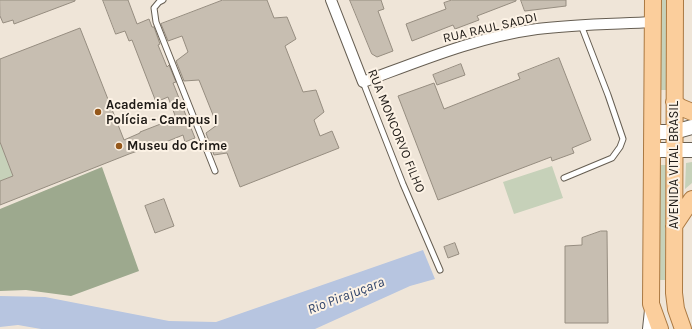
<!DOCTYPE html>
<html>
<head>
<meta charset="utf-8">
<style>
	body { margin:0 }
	canvas { display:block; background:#efe5d8 }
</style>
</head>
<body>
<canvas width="692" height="329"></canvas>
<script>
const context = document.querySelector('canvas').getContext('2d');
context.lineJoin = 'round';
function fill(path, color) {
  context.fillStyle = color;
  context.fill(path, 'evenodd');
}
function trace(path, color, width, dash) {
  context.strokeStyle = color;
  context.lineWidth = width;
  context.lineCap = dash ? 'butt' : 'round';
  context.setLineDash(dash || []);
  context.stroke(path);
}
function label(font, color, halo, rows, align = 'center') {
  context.font = font + ' Karla,sans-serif';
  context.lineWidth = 4;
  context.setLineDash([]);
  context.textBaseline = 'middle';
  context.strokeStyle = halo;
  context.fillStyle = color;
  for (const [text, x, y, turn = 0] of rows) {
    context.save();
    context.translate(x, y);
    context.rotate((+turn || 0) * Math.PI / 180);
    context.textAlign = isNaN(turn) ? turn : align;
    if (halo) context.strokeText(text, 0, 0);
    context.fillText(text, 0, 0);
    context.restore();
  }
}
fill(new Path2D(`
	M 661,0 L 666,0 L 666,90 L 660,90 Z
	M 0,142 L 13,176 L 0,181 Z
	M 692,162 L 692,183 L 685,189 L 686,163 Z
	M 660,165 L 666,165 L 665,280 L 660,280 Z
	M 552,166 L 563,198 L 514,214 L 503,182 Z`), '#c6d1b9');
fill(new Path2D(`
	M 102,167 L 139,271 L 71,296 L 26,290 L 0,291 L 0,209 Z`), '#9da98e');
fill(new Path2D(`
	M 423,250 L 435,279 L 410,286 L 315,329 L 41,329 L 18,325 L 0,327 L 0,296 L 45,297 L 169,321 L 216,322 Z`), '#b7c5e0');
const building = new Path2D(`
	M 0,0 L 75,0 L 75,1 L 14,24 L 13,20 L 3,23 L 0,16 Z
	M 103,0 L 128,0 L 137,24 L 149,19 L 152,27 L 154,27 L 160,44 L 158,45 L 167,67 L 169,65 L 176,82 L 173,83 L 195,138 L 185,142 L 183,135 L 146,150 L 146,148 L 129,154 L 0,205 L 0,181 L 13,176 L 0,142 L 0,59 L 80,28 L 124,140 L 140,133 L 140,132 L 176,118 L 168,97 L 156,102 L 132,40 L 129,41 L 125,31 L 116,34 Z
	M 223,0 L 267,0 L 274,18 L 287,17 L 296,39 L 285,46 L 303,92 L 316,90 L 324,112 L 314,120 L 320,136 L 332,131 L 339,148 L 240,187 L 227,153 L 214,155 L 206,133 L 217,125 L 199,80 L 184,81 L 176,61 L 188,52 L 182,36 L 168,41 L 161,24 Z
	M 350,0 L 381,0 L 384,9 L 378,11 L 393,51 L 377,57 L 372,54 Z
	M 452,0 L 516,0 L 516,1 L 477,16 L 479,20 L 455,29 L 453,25 L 412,41 L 406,24 L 446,9 L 444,3 Z
	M 521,0 L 566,0 L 566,6 L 525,11 Z
	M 559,58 L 591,140 L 572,148 L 574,153 L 552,161 L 551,157 L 438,200 L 398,96 L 434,83 L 444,109 L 520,79 L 518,74 Z
	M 461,64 L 465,75 L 437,85 L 433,75 Z
	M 164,199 L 174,226 L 155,233 L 145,206 Z
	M 601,231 L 607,231 L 608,323 L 565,323 L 565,246 L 582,245 L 582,238 Z
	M 455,243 L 459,254 L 448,258 L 444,247 Z`);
fill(building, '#c7beb1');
trace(building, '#968d80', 1);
const lane = new Path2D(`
	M 163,0 L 159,2 L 154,8 L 156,22 L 215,171
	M 363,82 L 403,184 L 440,270
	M 564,178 L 612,158 L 620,147 L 623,139 L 608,95 L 581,25`);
const street = new Path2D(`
	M 331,0 L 363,82 C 420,61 477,37 537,29 C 575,24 614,24 653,22
	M 648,329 L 650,310`);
const secondary = new Path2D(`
	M 652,132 L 674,132 L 692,127
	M 652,150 L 692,150`);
const primary = new Path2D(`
	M 653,0 L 651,304 L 660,329
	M 675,0 L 674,293 L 676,309 L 683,329
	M 674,102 L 680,107 L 692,112
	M 674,226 L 692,199`);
trace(lane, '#665e52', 7);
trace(street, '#665e52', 12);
trace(secondary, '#665e52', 16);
trace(primary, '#ab7942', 18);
trace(lane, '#fff', 5);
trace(street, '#fff', 10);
trace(secondary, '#fff', 14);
trace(primary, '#fbce9c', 16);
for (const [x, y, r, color] of [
	[98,112,4,"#95581b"],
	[119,146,4,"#95581b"]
]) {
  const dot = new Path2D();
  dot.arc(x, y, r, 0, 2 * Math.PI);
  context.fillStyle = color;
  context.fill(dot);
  trace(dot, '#fcf2e5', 1.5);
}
label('13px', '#1d1915', '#fcf2e5', [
	["RUA RAUL SADDI",490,28,-13],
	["RUA MONCORVO FILHO",396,131,68],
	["AVENIDA VITAL BRASIL",674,165,-90]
]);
label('bold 13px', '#1d1915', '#fcf2e5', [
	["Academia de",106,105],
	["Polícia - Campus I",106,120],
	["Museu do Crime",127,146]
], 'left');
label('italic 14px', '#30446b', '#fcf2e5', [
	["Rio Pirajuçara",346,296,-21]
]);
</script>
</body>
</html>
